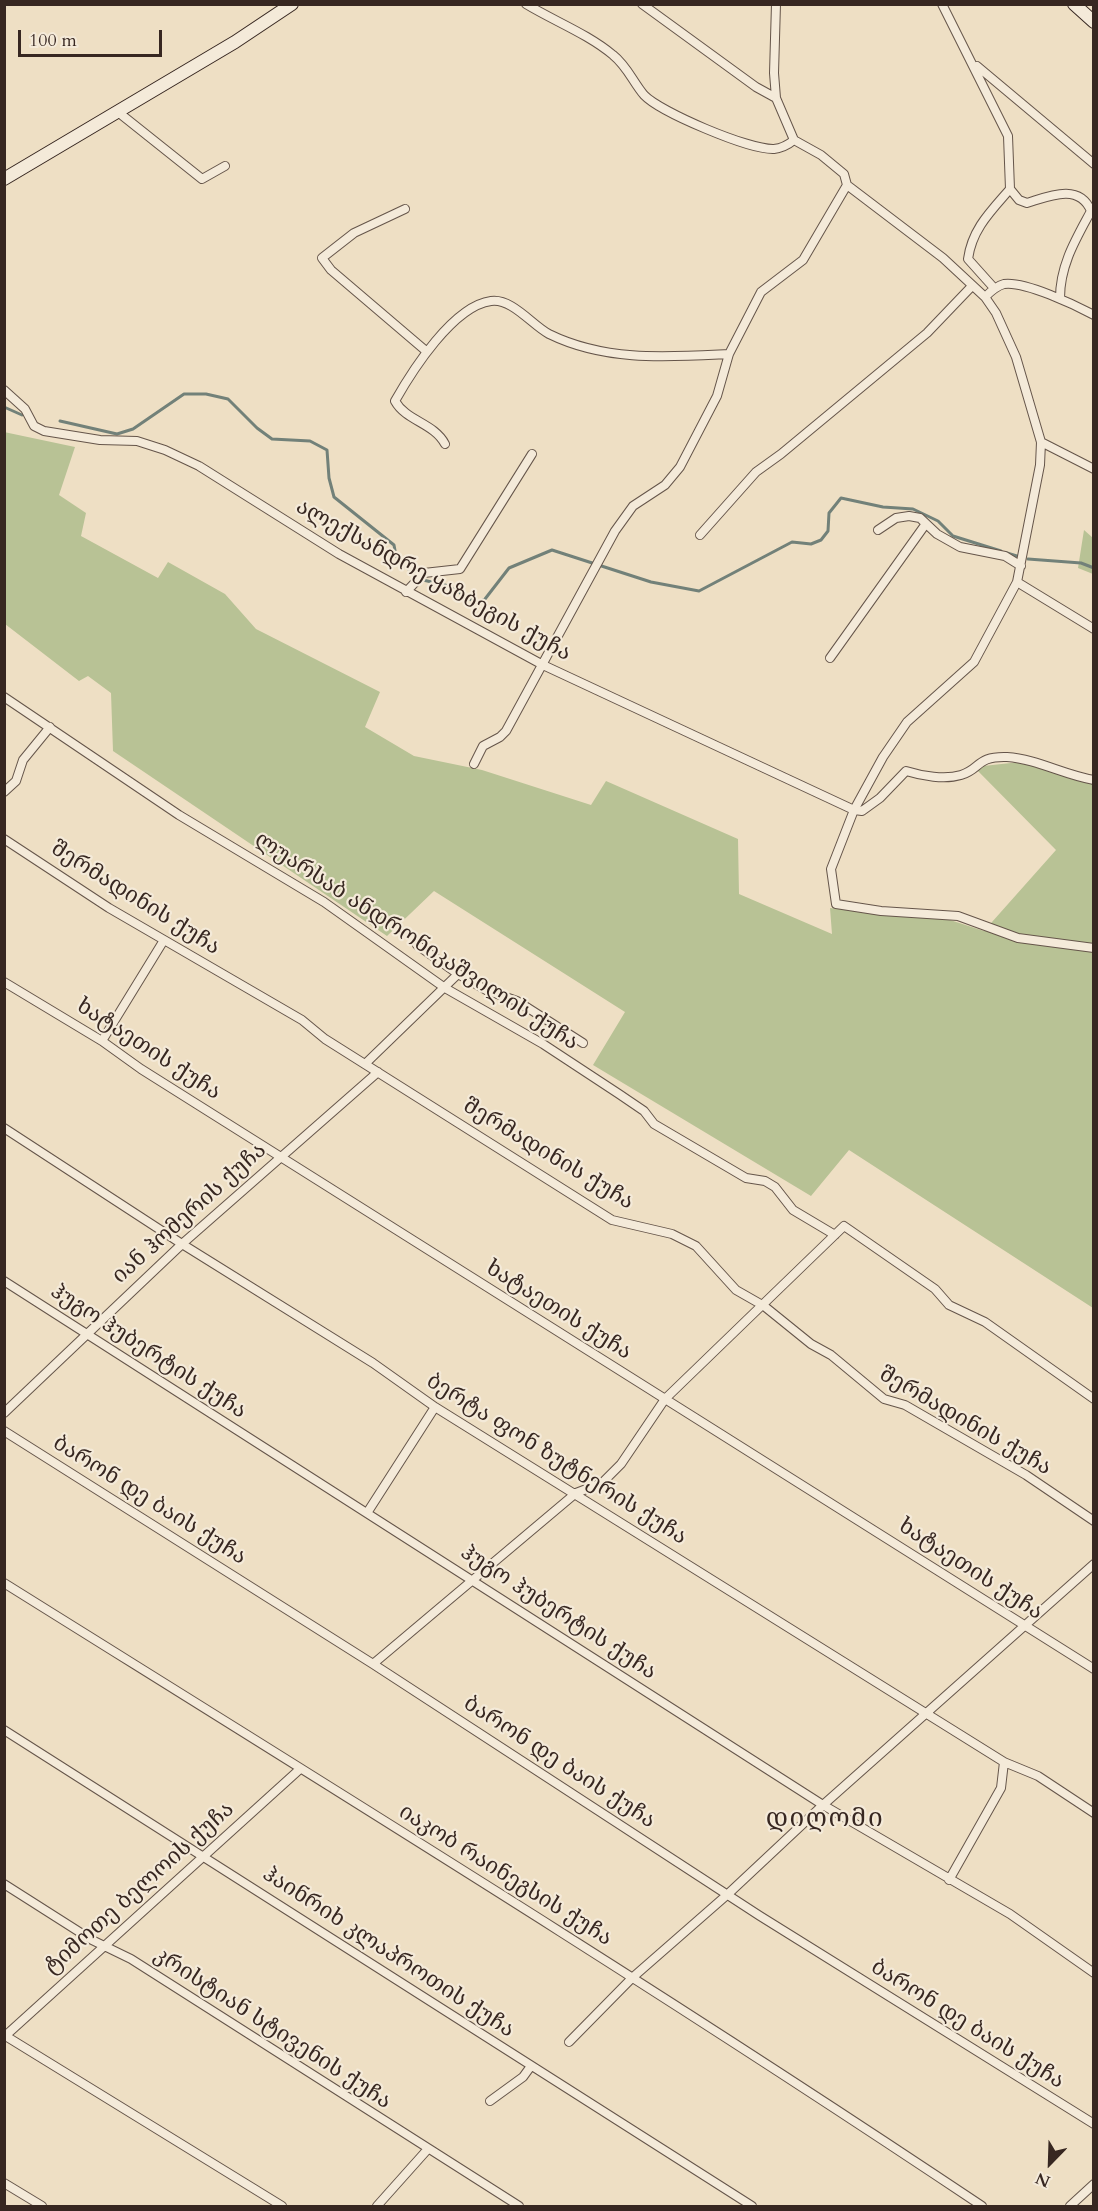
<!DOCTYPE html>
<html>
<head>
<meta charset="utf-8">
<style>
	body { margin:0 }
	#map { position:relative; width:1098px; height:2211px; overflow:hidden; background:#eedfc4; font-family:Cardo,serif }
	canvas { display:block }
	.frame { position:absolute; inset:0; border:6px solid #372721; pointer-events:none }
	.north { position:absolute; left:1020px; top:2133px; width:60px; height:60px; -webkit-text-stroke:4px #f4ead9; paint-order:stroke; rotate:203deg; font-size:16px; font-weight:700; line-height:24px; text-align:center; color:#372721 }
	.north::after { content:''; display:block; margin:auto; width:21px; height:27px; background:#372721; clip-path:polygon(50% 0,100% 100%,50% 72%,0 100%) }
	.scale { position:absolute; left:18px; top:30px; width:144px; height:27px; box-sizing:border-box; border:3px solid #372721; border-top:0; padding-left:8px; font-size:18px; line-height:21px; white-space:nowrap; color:#372721; -webkit-text-stroke:4px #f4ead9; paint-order:stroke }
</style>
</head>
<body>
<div id="map">
<canvas width="1098" height="2211"></canvas>
<div class="frame"></div>
<div class="north">N</div>
<div class="scale">100 m</div>
</div>
<script>
const context = document.querySelector('canvas').getContext('2d');
context.lineJoin = 'round';
function fill(path, color) {
  context.fillStyle = color;
  context.fill(path, 'evenodd');
}
function trace(path, color, width, dash) {
  context.strokeStyle = color;
  context.lineWidth = width;
  context.lineCap = dash ? 'butt' : 'round';
  context.setLineDash(dash || []);
  context.stroke(path);
}
function label(font, color, halo, rows, align = 'center') {
  context.font = font + ' Cardo,"Noto Serif Georgian",serif';
  context.lineWidth = 4.5;
  context.setLineDash([]);
  context.textBaseline = 'middle';
  context.strokeStyle = halo;
  context.fillStyle = color;
  for (const [text, x, y, turn = 0] of rows) {
    context.save();
    context.translate(x, y);
    context.rotate((+turn || 0) * Math.PI / 180);
    context.textAlign = isNaN(turn) ? turn : align;
    if (halo) context.strokeText(text, 0, 0);
    context.fillText(text, 0, 0);
    context.restore();
  }
}
fill(new Path2D(`
	M 4,432 L 75,447 L 59,495 L 86,513 L 81,536 L 158,578 L 168,562 L 225,594 L 256,629 L 380,692 L 365,727 L 414,756 L 482,770 L 591,805 L 606,781 L 738,839 L 739,894 L 832,934 L 830,908 L 947,919 L 984,931 L 1056,850 L 974,767 L 1020,762 L 1093,782 L 1093,1308 L 849,1150 L 811,1196 L 593,1065 L 625,1012 L 434,891 L 387,936 L 113,751 L 111,693 L 88,676 L 79,681 L 5,624 Z
	M 1084,530 L 1093,538 L 1093,574 L 1078,568 Z`), '#b8c295');
trace(new Path2D(`
	M 4,407 L 22,415
	M 60,421 L 117,434 L 133,429 L 184,394 L 206,394 L 228,399 L 257,428 L 272,439 L 310,441 L 327,450 L 329,478 L 334,497 L 394,545 L 396,556 L 403,565 L 423,580 L 449,586 L 476,603 L 485,599 L 509,568 L 552,550 L 651,582 L 699,591 L 792,542 L 811,544 L 821,540 L 828,531 L 829,513 L 841,498 L 883,507 L 913,509 L 938,521 L 953,536 L 1001,551
	M 1007,553 L 1020,557
	M 1028,559 L 1081,563 L 1094,568`), '#728179', 3);
const street = new Path2D(`
	M 526,4 C 554,21 588,34 613,55 C 627,66 633,82 644,95 C 660,112 749,150 774,149 C 782,148 788,145 794,140
	M 642,4 L 756,87 L 776,98
	M 776,4 L 774,73 L 776,98 L 794,140 L 821,155 L 844,174 L 847,185 L 943,258 L 985,297 L 996,313 L 1016,357 L 1041,442 L 1040,465 L 1017,582 L 974,662 L 907,722 L 883,757 L 854,810 L 831,869 L 836,904 L 881,911 L 958,916 L 1018,938 L 1094,948
	M 942,4 L 1008,136 L 1010,189 C 991,211 972,229 968,259 L 994,288
	M 977,66 L 1094,164
	M 118,112 L 202,179 L 225,166
	M 1010,189 L 1019,200 L 1027,203 C 1047,197 1079,182 1091,211 C 1076,239 1060,265 1060,298
	M 405,209 L 354,233 L 322,258 L 331,270 L 426,351
	M 985,297 C 990,292 996,286 1004,284 C 1025,281 1075,305 1094,315
	M 4,390 L 25,409 L 34,426 L 44,431 L 100,440 L 137,441 L 165,450 L 199,466 L 339,554 L 543,665 L 854,810 L 862,811 L 880,798 L 906,771 C 922,776 945,780 961,775 C 981,769 976,756 1007,757 C 1037,759 1064,775 1094,780
	M 1041,442 L 1094,469
	M 445,444 C 434,423 406,421 395,401 C 412,371 453,306 491,301 C 512,298 532,325 549,334 C 606,362 668,357 729,354
	M 878,530 L 896,518 L 909,516 L 920,518 L 937,534 L 960,547 L 1005,556 L 1021,566
	M 700,535 L 756,472 L 781,454 L 927,333 L 972,286
	M 1017,582 L 1094,629
	M 406,592 L 424,573 L 460,569 L 532,454
	M 830,658 L 925,525
	M 4,697 L 179,815 L 324,902 L 445,988 L 543,1044 L 619,1094 L 644,1111 L 654,1124 L 746,1178 L 765,1181 L 775,1187 L 793,1210 L 835,1235
	M 474,764 L 483,746 L 500,737 L 506,731 L 615,531 L 633,506 L 665,485 L 680,467 L 717,396 L 729,354 L 761,292 L 803,260 L 847,185
	M 4,792 L 16,781 L 23,760 L 50,727
	M 4,839 L 109,908 L 302,1020 L 325,1039 L 612,1220 L 672,1234 L 696,1246 L 736,1290 L 764,1306 L 811,1344 L 831,1355 L 884,1399 L 905,1405 L 1026,1475 L 1094,1521
	M 417,945 L 458,974 L 486,990 L 517,1001 L 583,1043
	M 4,982 L 102,1041 L 141,1069 L 1094,1669
	M 102,1041 L 164,940
	M 365,1064 L 458,974
	M 4,1128 L 182,1244 L 373,1363 L 435,1407 L 1004,1762 L 1038,1776 L 1094,1813
	M 4,1281 L 823,1805 L 1010,1914 L 1094,1973
	M 4,1413 L 182,1244 L 378,1072
	M 4,1431 L 373,1664 L 760,1916 L 1094,2124
	M 367,1513 L 435,1407
	M 4,1583 C 332,1788 661,1991 982,2206
	M 373,1664 L 576,1493 L 602,1483 L 621,1464 L 665,1399 L 844,1226 L 935,1289 L 949,1305 L 985,1322 L 1094,1399
	M 4,1730 L 752,2206
	M 949,1880 L 1001,1788 L 1004,1762
	M 4,1884 L 92,1940 L 131,1959 L 519,2206
	M 4,2035 L 282,2206
	M 4,2037 L 300,1769
	M 569,2042 L 632,1978 L 728,1894 L 823,1805 L 1094,1564
	M 490,2101 L 523,2077 L 531,2066
	M 4,2183 L 42,2206
	M 377,2206 L 427,2150
	M 1070,2206 L 1094,2184`);
const secondary = new Path2D(`
	M 1074,4 L 1094,22
	M 4,179 L 235,42 L 292,4`);
trace(street, '#65554a', 10);
trace(secondary, '#372721', 14);
trace(street, '#f4ead9', 8);
trace(secondary, '#f4ead9', 12);
label('22px', '#372721', '#f4ead9', [
	["ალექსანდრე ყაზბეგის ქუჩა",433,581,29],
	["შერმადინის ქუჩა",135,899,32],
	["ლუარსაბ ანდრონიკაშვილის ქუჩა",416,942,33],
	["ხატაეთის ქუჩა",148,1050,33],
	["შერმადინის ქუჩა",548,1155,31],
	["იან ჰომერის ქუჩა",190,1214,-42],
	["ხატაეთის ქუჩა",558,1311,32],
	["ჰუგო ჰუბერტის ქუჩა",148,1352,33],
	["შერმადინის ქუჩა",965,1422,30],
	["ბერტა ფონ ზუტნერის ქუჩა",556,1460,32],
	["ბარონ დე ბაის ქუჩა",149,1501,32],
	["ხატაეთის ქუჩა",970,1570,33],
	["ჰუგო ჰუბერტის ქუჩა",558,1613,33],
	["ბარონ დე ბაის ქუჩა",559,1763,33],
	["იაკობ რაინეგსის ქუჩა",505,1876,32],
	["ტიმოთე ბელოის ქუჩა",140,1889,-42],
	["ჰაინრიხ კლაპროთის ქუჩა",388,1953,33],
	["ბარონ დე ბაის ქუჩა",967,2025,32],
	["კრისტიან სტივენის ქუჩა",272,2029,33]
]);
context.letterSpacing = '1.5px';
label('26px', '#372721', '#f4ead9', [
	["დიღომი",825,1820]
]);
context.letterSpacing = '0px';
</script>
</body>
</html>
